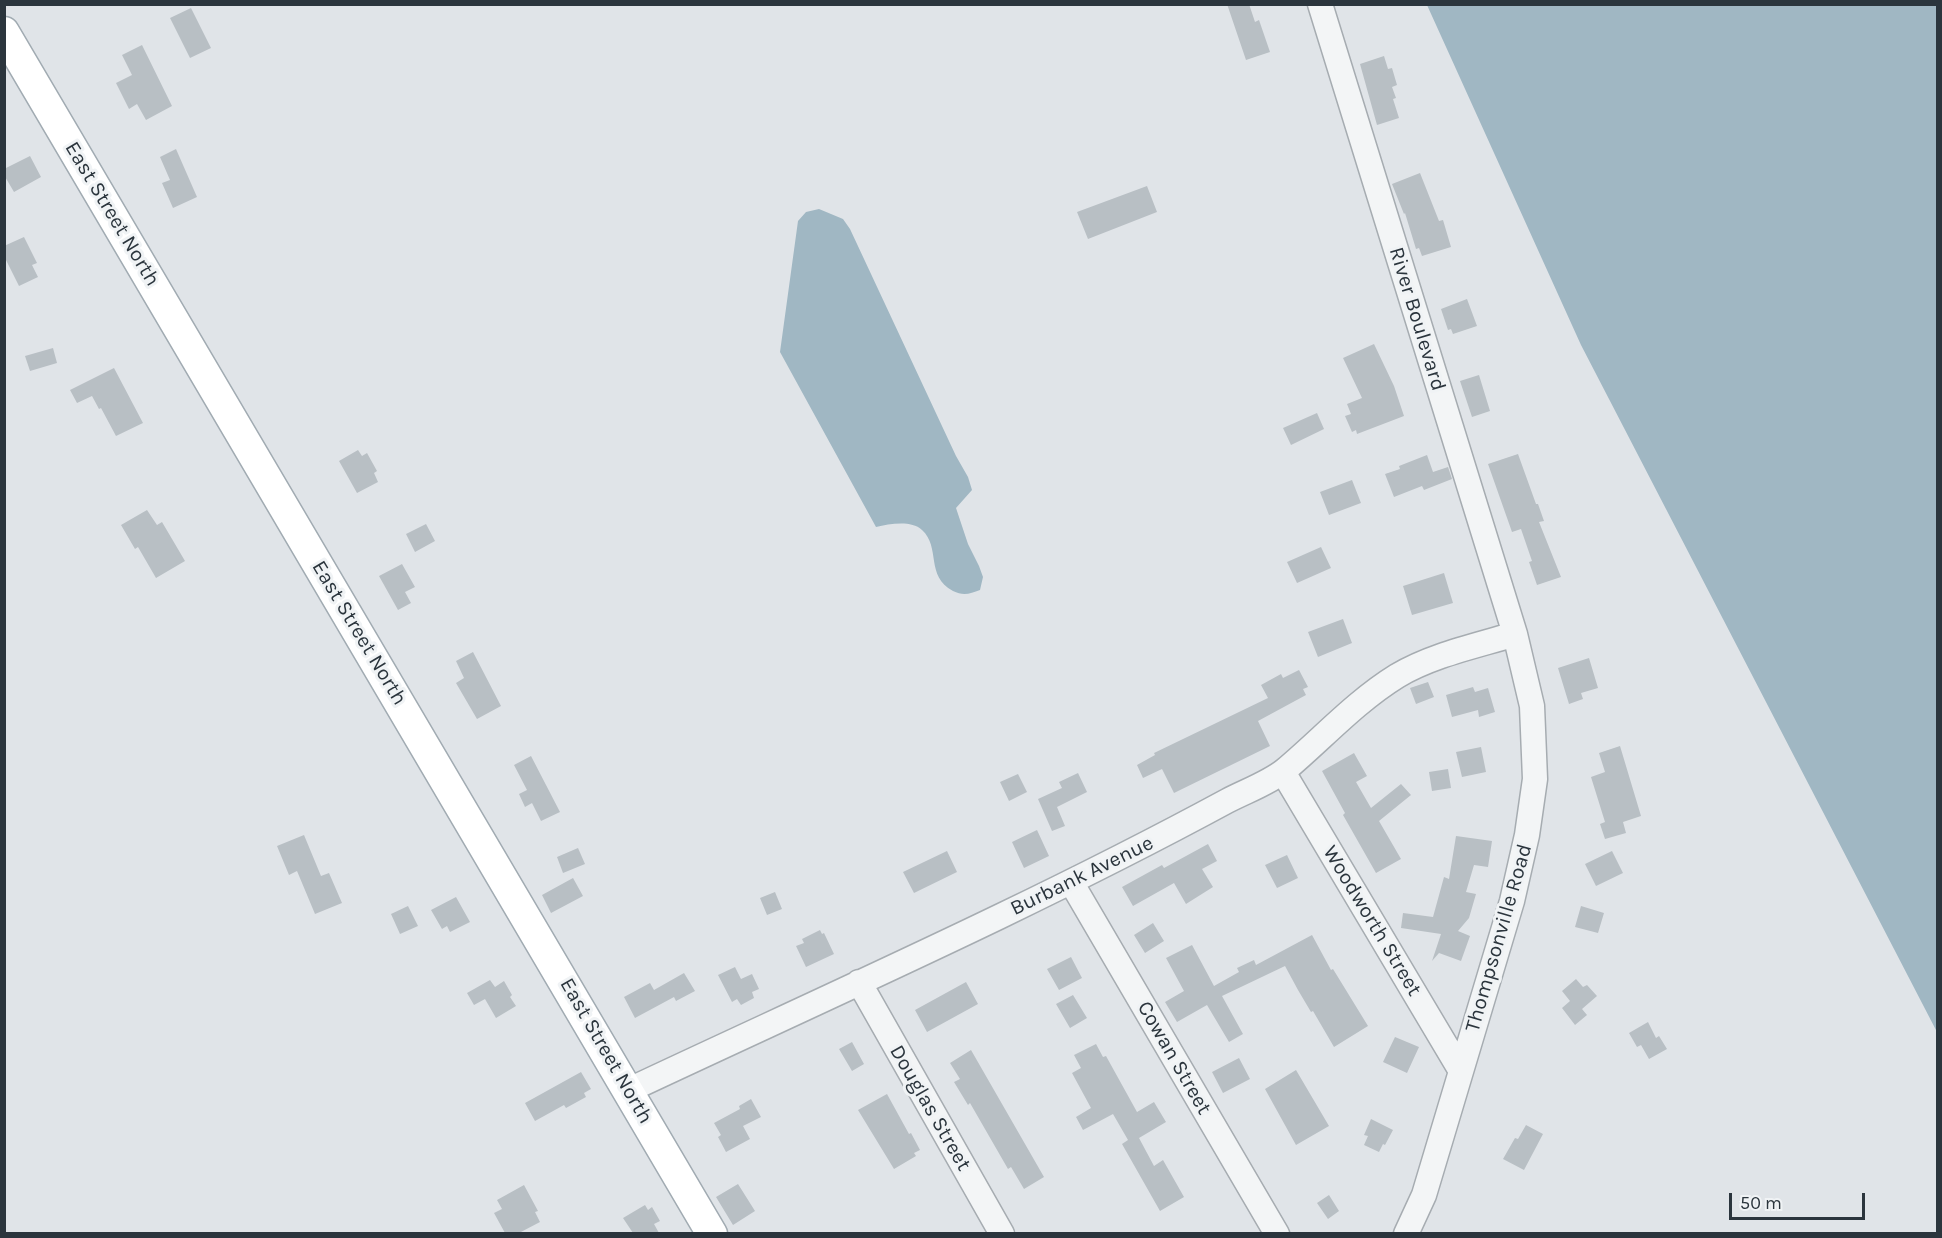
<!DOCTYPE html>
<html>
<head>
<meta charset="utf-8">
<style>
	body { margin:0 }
	#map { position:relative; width:1942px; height:1238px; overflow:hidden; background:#e0e4e8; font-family:Karla,sans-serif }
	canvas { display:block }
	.frame { position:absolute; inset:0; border:6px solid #2b353d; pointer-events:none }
	.scale { position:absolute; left:1729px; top:1193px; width:136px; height:27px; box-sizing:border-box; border:3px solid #2b353d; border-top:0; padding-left:8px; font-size:18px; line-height:21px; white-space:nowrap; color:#2b353d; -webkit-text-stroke:4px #f0f3f5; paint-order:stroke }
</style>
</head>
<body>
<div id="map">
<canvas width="1942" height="1238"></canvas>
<div class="frame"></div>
<div class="scale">50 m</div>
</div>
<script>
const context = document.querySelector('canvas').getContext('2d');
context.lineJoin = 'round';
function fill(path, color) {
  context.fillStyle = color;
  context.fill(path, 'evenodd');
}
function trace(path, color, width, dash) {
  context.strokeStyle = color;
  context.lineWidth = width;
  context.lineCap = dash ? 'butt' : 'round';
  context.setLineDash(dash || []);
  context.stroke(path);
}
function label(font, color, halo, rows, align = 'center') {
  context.font = font + ' Karla,sans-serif';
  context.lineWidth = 6;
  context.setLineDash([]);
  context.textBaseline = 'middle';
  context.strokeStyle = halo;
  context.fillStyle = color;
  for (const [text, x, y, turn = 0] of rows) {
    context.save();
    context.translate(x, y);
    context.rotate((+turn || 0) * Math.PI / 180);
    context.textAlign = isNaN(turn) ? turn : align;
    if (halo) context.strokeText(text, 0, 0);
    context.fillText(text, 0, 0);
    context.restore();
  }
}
fill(new Path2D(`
	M 1427,5 L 1937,5 L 1937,1032 L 1581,345 Z
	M 819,209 L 843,219 L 850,229 L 956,456 L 968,477 L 972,490 L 956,508 L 968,544 L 979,566 L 983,577 L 980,590 C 970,594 963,596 953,591 C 925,576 941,547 922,530 C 911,520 890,524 876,527 L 780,352 L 798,221 L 806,212 Z`), '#a0b7c3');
fill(new Path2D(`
	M 1227,4 L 1249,4 L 1255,22 L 1259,20 L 1270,52 L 1246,60 Z
	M 191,8 L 211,48 L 190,58 L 170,18 Z
	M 142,45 L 172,106 L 146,120 L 137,104 L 129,109 L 116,83 L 132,75 L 122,55 Z
	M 1384,56 L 1388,69 L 1392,68 L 1397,85 L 1392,87 L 1396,98 L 1393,99 L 1399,118 L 1377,125 L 1360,64 Z
	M 176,149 L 197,197 L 173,208 L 162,183 L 170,180 L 160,157 Z
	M 30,156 L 41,177 L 14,192 L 4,175 L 4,169 Z
	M 1420,173 L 1439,221 L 1443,220 L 1451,247 L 1422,256 L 1419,248 L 1416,249 L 1405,213 L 1404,214 L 1392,184 Z
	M 1147,186 L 1157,212 L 1088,239 L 1077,212 Z
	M 24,237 L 37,263 L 32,265 L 38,277 L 19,286 L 4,256 L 4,246 Z
	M 1467,299 L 1477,326 L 1453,334 L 1451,329 L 1448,330 L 1441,309 Z
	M 1374,344 L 1394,386 L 1404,416 L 1357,434 L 1356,430 L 1352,432 L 1345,416 L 1351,414 L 1347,404 L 1362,398 L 1343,358 Z
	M 53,348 L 57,363 L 30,371 L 25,356 Z
	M 114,368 L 143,423 L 116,436 L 101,408 L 99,409 L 92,396 L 77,403 L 70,390 Z
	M 1479,375 L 1490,411 L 1472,417 L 1460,381 Z
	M 1317,413 L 1324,429 L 1291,445 L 1283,428 Z
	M 358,450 L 362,456 L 367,453 L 377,471 L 374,473 L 378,482 L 357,493 L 339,461 Z
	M 1518,454 L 1536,504 L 1538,504 L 1544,521 L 1539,522 L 1561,577 L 1537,585 L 1529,562 L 1532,561 L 1521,529 L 1512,532 L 1488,464 Z
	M 1427,455 L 1433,472 L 1448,467 L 1452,479 L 1424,490 L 1422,486 L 1394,497 L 1385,474 L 1400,469 L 1399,466 Z
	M 1352,480 L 1361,503 L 1329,515 L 1320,492 Z
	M 147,510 L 157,525 L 162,522 L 185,561 L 156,578 L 138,547 L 135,549 L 121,525 Z
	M 426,524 L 435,541 L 415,552 L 406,534 Z
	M 1321,547 L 1331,568 L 1297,583 L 1287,562 Z
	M 402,564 L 415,587 L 405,592 L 411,603 L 398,610 L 379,576 Z
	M 1444,573 L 1453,603 L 1412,615 L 1403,586 Z
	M 1343,619 L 1352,643 L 1318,657 L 1308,632 Z
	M 473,652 L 501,706 L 477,719 L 456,683 L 464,678 L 456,661 Z
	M 1589,658 L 1598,688 L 1581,693 L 1583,699 L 1569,704 L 1558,668 Z
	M 1299,670 L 1308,687 L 1303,689 L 1306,695 L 1258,721 L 1270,746 L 1174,793 L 1162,769 L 1143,778 L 1137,765 L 1155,755 L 1154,753 L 1268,698 L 1261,685 L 1281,674 L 1283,678 Z
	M 1428,682 L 1434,697 L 1416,704 L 1410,688 Z
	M 1473,687 L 1475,692 L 1488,688 L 1495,712 L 1479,717 L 1478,710 L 1452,717 L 1446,695 Z
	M 1620,746 L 1641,816 L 1623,822 L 1626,833 L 1605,839 L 1600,824 L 1605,822 L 1591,777 L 1605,772 L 1599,753 Z
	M 1481,747 L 1486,772 L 1462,777 L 1456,752 Z
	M 1354,753 L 1367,776 L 1356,782 L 1371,808 L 1401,784 L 1411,795 L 1379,821 L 1401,859 L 1376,873 L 1343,815 L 1345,813 L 1322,771 Z
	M 531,756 L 560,812 L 541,821 L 532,803 L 525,807 L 519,794 L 527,790 L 514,765 Z
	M 1448,769 L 1451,788 L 1432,791 L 1429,772 Z
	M 1078,773 L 1087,792 L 1057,807 L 1065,826 L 1052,831 L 1038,799 L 1062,788 L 1059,782 Z
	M 1018,774 L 1027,792 L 1009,801 L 1000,782 Z
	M 1037,830 L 1049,856 L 1024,868 L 1012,842 Z
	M 304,835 L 321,876 L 329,873 L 342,903 L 315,914 L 297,871 L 289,875 L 277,846 Z
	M 1456,836 L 1492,841 L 1488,867 L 1474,865 L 1466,892 L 1476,894 L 1469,918 L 1458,931 L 1470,936 L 1461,961 L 1439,953 L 1432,961 L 1441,934 L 1401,928 L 1403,913 L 1433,917 L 1444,877 L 1449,879 Z
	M 1208,844 L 1217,861 L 1202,869 L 1213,887 L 1186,904 L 1174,883 L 1133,906 L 1122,887 L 1162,865 L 1164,868 Z
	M 578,848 L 585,864 L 563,873 L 557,857 Z
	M 947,851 L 957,872 L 914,893 L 903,872 Z
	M 1612,851 L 1623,873 L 1596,886 L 1585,864 Z
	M 1287,855 L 1298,878 L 1277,888 L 1265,865 Z
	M 573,878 L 583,896 L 551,913 L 542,895 Z
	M 775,892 L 782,909 L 767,915 L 760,898 Z
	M 456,897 L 470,922 L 450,932 L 447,926 L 442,929 L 431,910 Z
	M 408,906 L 418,926 L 400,934 L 391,914 Z
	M 1581,906 L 1604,913 L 1598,933 L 1575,927 Z
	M 1153,923 L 1164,941 L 1145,953 L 1134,935 Z
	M 820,930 L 822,934 L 824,933 L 834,954 L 806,967 L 796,946 L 804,943 L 802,939 Z
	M 1312,935 L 1331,970 L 1333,969 L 1368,1026 L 1334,1047 L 1313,1011 L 1311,1012 L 1298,990 L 1285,966 L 1222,996 L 1243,1034 L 1229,1042 L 1207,1005 L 1177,1022 L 1165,1002 L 1184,991 L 1166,958 L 1192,945 L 1214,986 L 1239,972 L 1237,968 L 1254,960 L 1256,965 Z
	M 1071,957 L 1082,978 L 1059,990 L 1047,969 Z
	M 735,967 L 741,979 L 752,974 L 759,989 L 752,992 L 754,998 L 741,1005 L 737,999 L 732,1002 L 718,975 Z
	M 684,973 L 695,991 L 676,1001 L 674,997 L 635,1018 L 624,997 L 650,983 L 654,990 Z
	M 1576,979 L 1583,987 L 1587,985 L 1597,996 L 1582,1009 L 1587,1015 L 1575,1025 L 1562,1008 L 1570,1001 L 1562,991 Z
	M 490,980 L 495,987 L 504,981 L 512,995 L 510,997 L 516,1006 L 496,1018 L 485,999 L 474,1005 L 467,993 Z
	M 966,982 L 978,1004 L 927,1032 L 915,1010 Z
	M 1073,995 L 1087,1018 L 1070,1028 L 1056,1004 Z
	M 1648,1022 L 1656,1038 L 1659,1036 L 1667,1049 L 1649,1059 L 1641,1045 L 1637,1047 L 1629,1033 Z
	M 1395,1037 L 1419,1047 L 1407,1073 L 1383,1062 Z
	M 852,1042 L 864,1064 L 852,1071 L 839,1049 Z
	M 1096,1044 L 1103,1057 L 1106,1056 L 1137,1112 L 1154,1102 L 1166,1122 L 1139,1138 L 1154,1166 L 1163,1160 L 1184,1197 L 1160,1211 L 1122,1144 L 1128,1140 L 1113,1114 L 1083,1130 L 1076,1117 L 1091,1108 L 1072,1073 L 1081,1068 L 1074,1055 Z
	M 971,1050 L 1044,1177 L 1024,1189 L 1011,1167 L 1008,1169 L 970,1103 L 968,1105 L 954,1082 L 960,1079 L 950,1063 Z
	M 1239,1058 L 1250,1079 L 1223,1093 L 1212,1072 Z
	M 1296,1070 L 1329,1126 L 1296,1145 L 1265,1089 Z
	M 581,1072 L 591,1089 L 584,1093 L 586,1097 L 566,1108 L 564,1105 L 535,1121 L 525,1103 Z
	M 887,1094 L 909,1134 L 911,1133 L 920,1150 L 914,1153 L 916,1156 L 894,1169 L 858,1110 Z
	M 751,1099 L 761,1117 L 743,1126 L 750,1139 L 726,1152 L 718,1137 L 721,1135 L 714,1123 L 740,1109 L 739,1106 Z
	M 1371,1119 L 1393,1130 L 1385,1145 L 1383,1144 L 1379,1152 L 1364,1145 L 1368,1136 L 1364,1135 Z
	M 1526,1125 L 1543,1134 L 1524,1170 L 1503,1159 L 1515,1138 L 1518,1139 Z
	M 738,1184 L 755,1211 L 733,1225 L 716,1197 Z
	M 524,1185 L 538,1211 L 535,1212 L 540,1222 L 519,1233 L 505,1233 L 494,1213 L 502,1209 L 497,1200 Z
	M 1329,1195 L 1339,1211 L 1328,1219 L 1317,1203 Z
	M 645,1205 L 648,1210 L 652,1207 L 660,1221 L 654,1224 L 659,1233 L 633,1233 L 623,1218 Z`), '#b8bfc4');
const minor = new Path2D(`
	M 1320,4 L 1515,634 L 1532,706 L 1535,779 L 1527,835 L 1512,901 L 1424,1195 L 1406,1234
	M 1283,772 L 1461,1071
	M 1071,882 L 1277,1234
	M 859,982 L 1002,1234
	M 629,1090 C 829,996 1033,906 1227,801 C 1246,791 1269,783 1285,770 C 1322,739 1355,702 1397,676 C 1432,655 1476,646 1515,634`);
const major = new Path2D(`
	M 4,32 L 712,1234`);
trace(minor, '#a6acb1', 27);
trace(major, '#a1abb2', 33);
trace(minor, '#f3f5f6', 24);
trace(major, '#fff', 30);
label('21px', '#2b353d', '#f0f3f5', [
	["East Street North",112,214,59],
	["River Boulevard",1417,319,73],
	["East Street North",359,633,59],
	["Burbank Avenue",1082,876,-26],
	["Woodworth Street",1372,921,59],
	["Thompsonville Road",1499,938,-74],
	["East Street North",606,1051,60],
	["Cowan Street",1174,1058,60],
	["Douglas Street",930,1108,60]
]);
</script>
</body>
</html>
